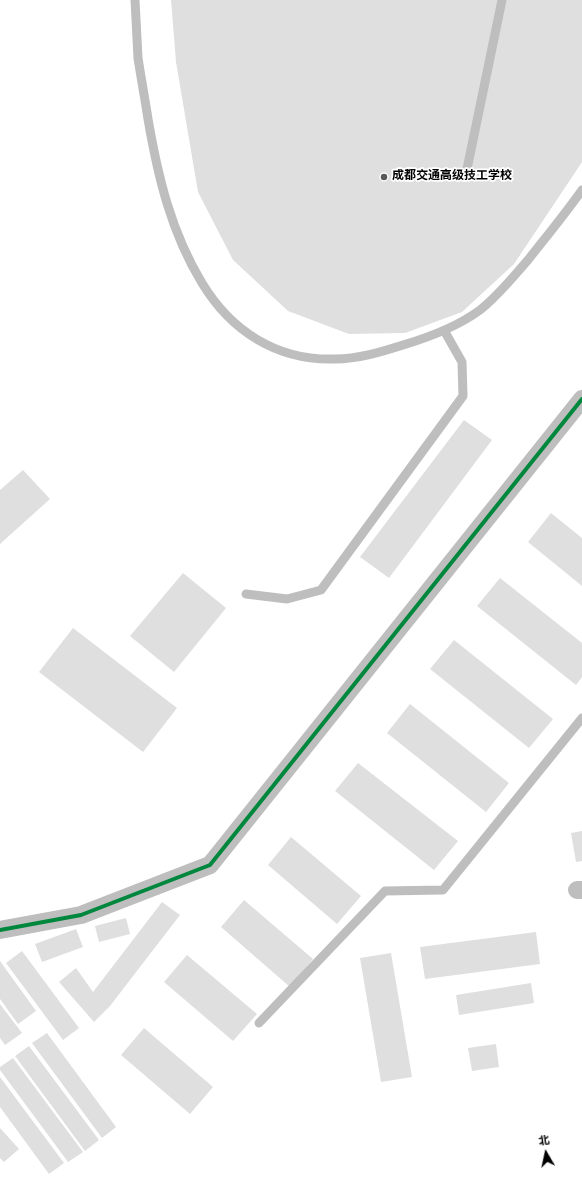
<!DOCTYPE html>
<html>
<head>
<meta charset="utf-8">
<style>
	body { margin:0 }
	#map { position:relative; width:582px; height:1189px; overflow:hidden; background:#fff; font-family:Overpass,"Noto Sans SC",sans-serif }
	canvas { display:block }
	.north { position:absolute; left:526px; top:1133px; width:40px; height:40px; -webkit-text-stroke:3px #fff; paint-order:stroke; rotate:351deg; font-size:11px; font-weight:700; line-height:16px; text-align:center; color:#000 }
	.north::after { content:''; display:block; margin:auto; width:14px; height:18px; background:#000; clip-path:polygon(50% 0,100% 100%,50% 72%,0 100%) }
</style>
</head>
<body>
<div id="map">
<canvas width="582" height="1189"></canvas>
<div class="north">北</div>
</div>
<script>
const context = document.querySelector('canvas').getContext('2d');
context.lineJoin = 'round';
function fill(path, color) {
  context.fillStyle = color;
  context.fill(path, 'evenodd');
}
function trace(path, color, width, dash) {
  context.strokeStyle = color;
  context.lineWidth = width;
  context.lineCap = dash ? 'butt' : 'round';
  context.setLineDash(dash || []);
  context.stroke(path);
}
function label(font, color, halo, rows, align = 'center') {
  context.font = font + ' Overpass,"Noto Sans SC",sans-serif';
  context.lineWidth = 3.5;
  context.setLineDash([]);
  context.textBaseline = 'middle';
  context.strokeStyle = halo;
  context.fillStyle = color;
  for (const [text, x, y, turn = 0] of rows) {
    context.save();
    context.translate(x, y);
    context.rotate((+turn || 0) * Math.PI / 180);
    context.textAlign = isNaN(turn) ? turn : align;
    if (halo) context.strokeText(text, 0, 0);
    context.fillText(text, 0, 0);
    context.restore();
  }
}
fill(new Path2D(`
	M 171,0 L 582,0 L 582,162 L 514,264 L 462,312 L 405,333 L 349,334 L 288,311 L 233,260 L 198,192 L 176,62 Z
	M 464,420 L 492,440 L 389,578 L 360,557 Z
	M 23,470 L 50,499 L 0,544 L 0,490 Z
	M 551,513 L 582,538 L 582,586 L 528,542 Z
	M 183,573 L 226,608 L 174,672 L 130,636 Z
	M 500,578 L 582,643 L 582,677 L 576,685 L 477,606 Z
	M 73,628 L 177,708 L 143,752 L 39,672 Z
	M 454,640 L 553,719 L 529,748 L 430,669 Z
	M 410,704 L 509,783 L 486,812 L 387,733 Z
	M 358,763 L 458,841 L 434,870 L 335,791 Z
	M 582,831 L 582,861 L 576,862 L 571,833 Z
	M 291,837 L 361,896 L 337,924 L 268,865 Z
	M 244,900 L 313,959 L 290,987 L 221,927 Z
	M 162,902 L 180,915 L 110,1006 L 94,1022 L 59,982 L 76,968 L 93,992 Z
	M 126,918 L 130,934 L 99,942 L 95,926 Z
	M 76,929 L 83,947 L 42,962 L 35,944 Z
	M 536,932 L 540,964 L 425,979 L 420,947 Z
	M 22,951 L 79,1028 L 63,1040 L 6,963 Z
	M 391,953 L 412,1077 L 381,1082 L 360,958 Z
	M 187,955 L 257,1014 L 233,1041 L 164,982 Z
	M 0,961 L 36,1011 L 18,1024 L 0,999 Z
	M 531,983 L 534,1003 L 459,1015 L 456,995 Z
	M 0,1004 L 22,1033 L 5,1045 L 0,1038 Z
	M 144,1028 L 213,1087 L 190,1114 L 121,1055 Z
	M 47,1033 L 116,1127 L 102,1138 L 32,1043 Z
	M 496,1044 L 499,1067 L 472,1071 L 468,1048 Z
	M 29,1046 L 99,1140 L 85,1151 L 15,1056 Z
	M 13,1058 L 83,1152 L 68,1162 L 0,1070 L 0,1067 Z
	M 0,1077 L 64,1163 L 49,1174 L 0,1107 Z
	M 0,1128 L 19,1149 L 4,1162 L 0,1158 Z`), '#dfdfdf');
trace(new Path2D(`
	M 135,0 C 136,19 137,39 138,58 C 141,78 145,99 148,119 C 158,177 171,232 202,283 C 231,331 277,361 335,359 C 358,359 381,352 403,345 C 430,337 457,327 480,310 C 498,296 513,277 528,260 C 546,237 565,214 582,190
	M 467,169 L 502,0
	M 246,594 L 287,599 L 321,590 L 463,396 L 462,362 L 445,332
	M 259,1023 L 385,891 L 443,890 L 582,718`), '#bebebe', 9);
trace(new Path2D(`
	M 577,890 L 582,890
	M 0,930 L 81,915 L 210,865 L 582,399`), '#bebebe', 18);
trace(new Path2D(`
	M 0,930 L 81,915 L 210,865 L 582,399`), '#00873e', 4);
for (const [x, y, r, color] of [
	[384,177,4,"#595959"]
]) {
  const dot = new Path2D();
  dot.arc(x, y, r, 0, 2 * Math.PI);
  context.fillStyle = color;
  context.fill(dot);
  trace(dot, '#fff', 1.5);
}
label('bold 12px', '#000', '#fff', [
	["成都交通高级技工学校",392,177]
], 'left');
</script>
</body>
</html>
